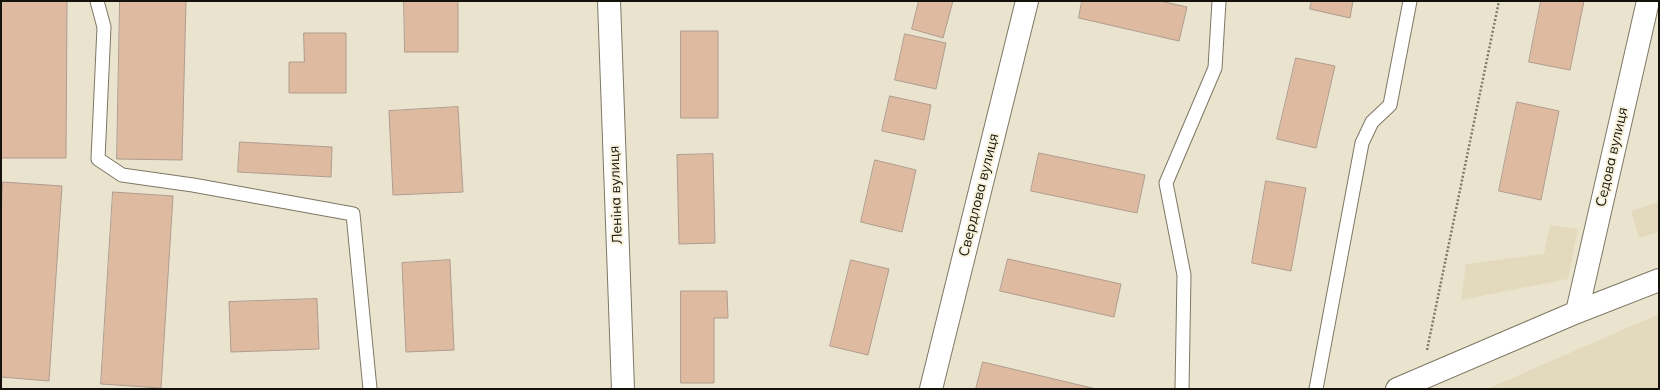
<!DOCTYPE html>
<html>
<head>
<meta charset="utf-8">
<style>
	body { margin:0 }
	#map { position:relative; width:1660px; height:390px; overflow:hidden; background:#eae4ce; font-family:Mulish,sans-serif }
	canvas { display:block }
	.frame { position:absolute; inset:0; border:2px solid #14120a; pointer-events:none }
</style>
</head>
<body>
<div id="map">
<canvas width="1660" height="390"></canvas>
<div class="frame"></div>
</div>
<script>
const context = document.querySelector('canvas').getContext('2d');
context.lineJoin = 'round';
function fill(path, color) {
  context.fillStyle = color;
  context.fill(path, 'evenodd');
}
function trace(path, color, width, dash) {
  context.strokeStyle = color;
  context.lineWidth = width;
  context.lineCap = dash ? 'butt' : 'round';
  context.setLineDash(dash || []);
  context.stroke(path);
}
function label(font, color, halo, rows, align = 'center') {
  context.font = font + ' Mulish,sans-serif';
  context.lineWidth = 4;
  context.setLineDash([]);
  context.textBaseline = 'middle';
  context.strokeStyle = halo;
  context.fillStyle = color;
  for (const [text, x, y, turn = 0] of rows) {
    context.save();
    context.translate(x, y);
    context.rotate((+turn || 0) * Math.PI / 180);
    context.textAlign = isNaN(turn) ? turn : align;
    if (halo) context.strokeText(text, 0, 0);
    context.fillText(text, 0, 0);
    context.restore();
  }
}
fill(new Path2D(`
	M 1659,202 L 1659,232 L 1639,238 L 1631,211 Z
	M 1550,225 L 1578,229 L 1568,279 L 1461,300 L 1466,264 L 1544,254 Z
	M 1659,314 L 1659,389 L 1487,389 Z`), '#e3dabd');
const building = new Path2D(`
	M 1,1 L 67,1 L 66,158 L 1,158 Z
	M 120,1 L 186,1 L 182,160 L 117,159 Z
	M 404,1 L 458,1 L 458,52 L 405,52 Z
	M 919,1 L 953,1 L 943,38 L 912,29 Z
	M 1082,1 L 1160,1 L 1187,7 L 1179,41 L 1079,18 Z
	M 1312,1 L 1353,1 L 1350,18 L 1310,9 Z
	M 1541,1 L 1584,1 L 1570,70 L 1529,62 Z
	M 681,31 L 718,31 L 718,118 L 681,118 Z
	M 304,33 L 346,33 L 346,93 L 289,93 L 289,62 L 304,62 Z
	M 905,34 L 946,43 L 936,89 L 895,80 Z
	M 1296,58 L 1335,66 L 1316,148 L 1277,139 Z
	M 890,96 L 931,105 L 924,140 L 882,131 Z
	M 1517,102 L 1559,111 L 1541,200 L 1499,191 Z
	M 458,107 L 463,192 L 393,195 L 389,111 Z
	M 240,142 L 332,147 L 331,177 L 238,172 Z
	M 1039,153 L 1145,175 L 1137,213 L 1031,191 Z
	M 713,154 L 715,243 L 679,244 L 677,155 Z
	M 875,160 L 916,170 L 902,232 L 861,222 Z
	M 1266,181 L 1306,188 L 1291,271 L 1252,263 Z
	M 3,182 L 62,186 L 49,381 L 1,377 L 1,217 Z
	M 113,192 L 173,196 L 161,388 L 101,384 Z
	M 1008,259 L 1121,284 L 1114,317 L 1000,291 Z
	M 450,260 L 454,350 L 406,352 L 402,263 Z
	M 851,260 L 889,269 L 868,355 L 830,346 Z
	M 681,291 L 727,291 L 728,318 L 714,318 L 714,383 L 681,383 Z
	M 317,299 L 319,349 L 231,352 L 229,302 Z
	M 983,362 L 1096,389 L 976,389 Z`);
fill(building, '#debaa1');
trace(building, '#af9c8f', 1);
const service = new Path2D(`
	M 97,1 L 104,27 L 98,159 L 122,175 L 193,185 L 353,214 L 370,389
	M 1182,389 L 1184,275 L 1166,183 L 1215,68 L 1219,1
	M 1316,389 L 1362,143 L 1372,122 L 1390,105 L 1410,1`);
const minor = new Path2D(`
	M 609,1 L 623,389
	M 1577,312 L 1648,1
	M 1397,389 L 1577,312 L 1659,280`);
const tertiary = new Path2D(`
	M 931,389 L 1027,1`);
trace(service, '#7d7764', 15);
trace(minor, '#7d7764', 24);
trace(tertiary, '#7d7764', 24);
trace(new Path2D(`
	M 1427,350 L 1499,1`), '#7e7a6b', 2.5, [2, 2]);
trace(service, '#fff', 13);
trace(minor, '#fff', 22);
trace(tertiary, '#fff', 22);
label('14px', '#14120a', '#f8f1db', [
	["Седова вулиця",1612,157,-77],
	["Леніна вулиця",616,195,-92],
	["Свердлова вулиця",979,195,-76]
]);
</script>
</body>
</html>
